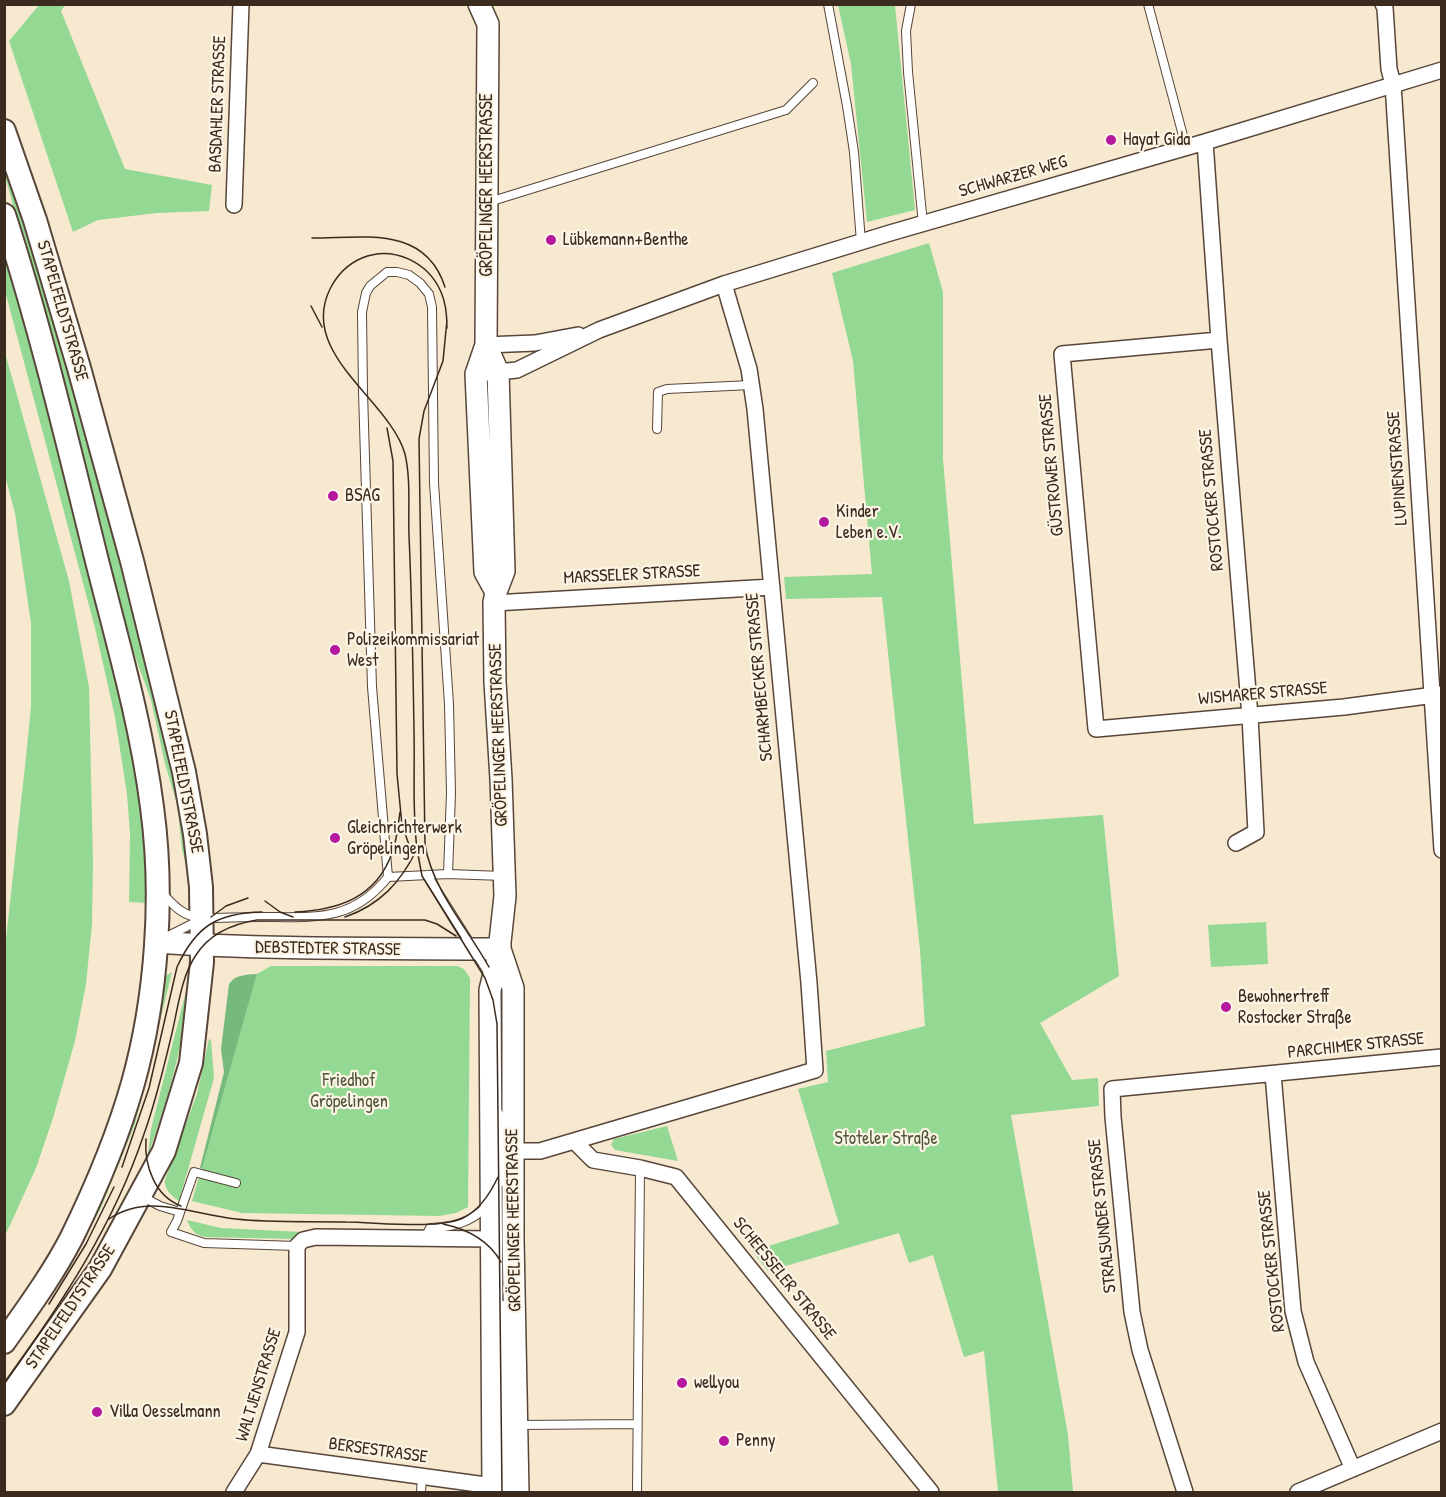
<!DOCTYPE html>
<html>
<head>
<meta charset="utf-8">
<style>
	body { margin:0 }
	#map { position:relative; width:1446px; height:1497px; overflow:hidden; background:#f7e8d0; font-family:"Patrick Hand",sans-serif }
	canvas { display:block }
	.frame { position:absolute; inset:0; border:6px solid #3b2a1e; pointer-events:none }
</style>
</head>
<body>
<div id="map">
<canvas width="1446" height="1497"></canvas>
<div class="frame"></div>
</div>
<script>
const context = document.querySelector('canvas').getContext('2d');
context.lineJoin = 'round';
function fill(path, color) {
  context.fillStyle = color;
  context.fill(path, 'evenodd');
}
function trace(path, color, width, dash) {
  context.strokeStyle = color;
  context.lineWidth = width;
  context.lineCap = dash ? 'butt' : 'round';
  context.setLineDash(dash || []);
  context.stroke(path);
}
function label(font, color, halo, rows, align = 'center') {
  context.font = font + ' "Patrick Hand",sans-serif';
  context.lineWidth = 4.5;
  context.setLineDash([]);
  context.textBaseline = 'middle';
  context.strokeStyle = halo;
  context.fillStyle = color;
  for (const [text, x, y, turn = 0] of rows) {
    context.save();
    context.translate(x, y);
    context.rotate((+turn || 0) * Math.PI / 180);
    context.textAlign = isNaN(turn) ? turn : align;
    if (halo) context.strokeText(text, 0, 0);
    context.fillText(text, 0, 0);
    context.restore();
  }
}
fill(new Path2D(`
	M 39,5 L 65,5 L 61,11 L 125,169 L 212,185 L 209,211 L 157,213 L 98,220 L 73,232 L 9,41 Z
	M 838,5 L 895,5 L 915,210 L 867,222 L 851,64 Z
	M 4,150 L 22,197 L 175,755 L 190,867 L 186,866 L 182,849 L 177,804 L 165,764 L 151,700 L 128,637 L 87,474 L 5,176 Z
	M 929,243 L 943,292 L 943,459 L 974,824 L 1103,815 L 1119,976 L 1040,1023 L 1072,1080 L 1098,1078 L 1099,1106 L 1011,1115 L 1068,1435 L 1073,1492 L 998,1492 L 984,1351 L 964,1357 L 933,1255 L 909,1263 L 899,1233 L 768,1271 L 752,1251 L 839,1224 L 798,1089 L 828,1082 L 826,1051 L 925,1026 L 920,950 L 882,597 L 786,599 L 784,577 L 872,574 L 853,361 L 832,273 Z
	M 4,251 L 71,492 L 130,724 L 145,832 L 147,903 L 129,902 L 130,835 L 127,794 L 115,717 L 95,628 L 5,291 Z
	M 4,349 L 69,581 L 89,687 L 93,863 L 92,924 L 86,984 L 75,1041 L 53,1118 L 36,1168 L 5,1236 L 4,957 L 26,757 L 31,707 L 31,623 L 23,569 L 15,513 L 5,476 Z
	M 1266,922 L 1268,964 L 1211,967 L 1208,925 Z
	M 271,966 L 457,966 L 464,969 L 470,978 L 468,1207 L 456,1213 L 439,1216 L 242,1213 L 192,1201 L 257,974 Z
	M 172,972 L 135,1124 L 101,1208 L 79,1248 L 164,977 Z
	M 186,991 L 189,991 C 183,1048 167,1102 148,1155 L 151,1129 Z
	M 209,1039 L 211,1040 L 214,1078 L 179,1201 C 172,1196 164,1190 165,1180 L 197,1094 Z
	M 667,1126 L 678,1161 L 615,1150 L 611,1145 L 614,1139 Z
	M 187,1220 L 221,1228 L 303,1232 L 297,1235 L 294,1239 L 205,1237 C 195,1235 191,1230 187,1220 Z`), '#93d993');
fill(new Path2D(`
	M 257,974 L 202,1168 L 200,1168 L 224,1072 L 221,1049 L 229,984 C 236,974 246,975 257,974 Z`), '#76b97d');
const lane = new Path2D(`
	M 828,4 L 847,106 L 854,152 L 861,242
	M 911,4 L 906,31 L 908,72 L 923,224
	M 1148,4 L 1186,147
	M 489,202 L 786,110 L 813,83
	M 657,429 L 658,392 L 667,389 L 751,385
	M 427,875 L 490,975
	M 388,877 L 448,874 L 503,876
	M 163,894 C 175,907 183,916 202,918 C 222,918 242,917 262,917 C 315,917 352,922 388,877 L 372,687 L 363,392 L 362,312 L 366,293 L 370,286 L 387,272 L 397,272 L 409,275 L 420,283 L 429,294 L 432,307 L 434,483 L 449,704 L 451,793 L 448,874
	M 166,937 L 198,921
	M 496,1109 L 503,1121 L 503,1182
	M 236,1183 L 194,1172 L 177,1221 L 171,1232 L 204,1243 L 297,1246
	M 143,1197 L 160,1206 L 180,1212
	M 425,1238 L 430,1228 C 452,1227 470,1223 486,1207
	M 504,1305 L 506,1492
	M 519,1425 L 637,1424
	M 421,1492 L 422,1477
	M 637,1492 L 640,1168`);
const street = new Path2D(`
	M 1383,4 L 1385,8 L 1389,69 L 1393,84 L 1442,850
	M 1205,142 L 1219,340 L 1250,716 L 1256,832 L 1236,843
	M 234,205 L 241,4
	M 1219,340 L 1062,354 L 1096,729 L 1344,707 L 1442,694
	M 486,345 L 535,343 L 578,335
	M 488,373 L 517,370 L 599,330 L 724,284 L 890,233 L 1205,142 L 1442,70
	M 494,603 L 772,587
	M 1273,1074 L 1293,1311 L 1306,1362 L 1353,1469
	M 574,1141 L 593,1160 L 640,1168 L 676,1177 L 931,1492
	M 513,1151 L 540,1151 L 815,1070 L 809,983 L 755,409 L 749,369 L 724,284
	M 258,1454 L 493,1486
	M 234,1492 L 258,1454 L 297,1332 L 297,1246 L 303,1240 L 316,1237 L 491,1239
	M 1185,1492 L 1140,1350 L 1132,1312 L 1113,1117 L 1112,1089 L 1442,1057
	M 1298,1492 L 1442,1431`);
const secondary = new Path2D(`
	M 479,4 L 488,24 L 486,345 L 476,374 L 485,572 L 496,592
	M 486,345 L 498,372 L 504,571 L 496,592 L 494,603 L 495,682 L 501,779 L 505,896 L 500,942 L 500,949 L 513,988 L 513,1240 L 518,1492
	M 156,942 C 272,950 385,948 500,949
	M 493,1492 L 490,990 L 500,950`);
const primary = new Path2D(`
	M 4,131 L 35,220 L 79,368 L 132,561 L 184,772 L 195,834 L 201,887 L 202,962 L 191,1063 L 164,1151 L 100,1269 L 4,1404
	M 4,215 C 40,326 67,440 95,553 C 116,637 141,721 152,807 C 164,895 157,997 133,1083 C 118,1136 96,1188 72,1237 C 53,1274 28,1308 4,1342`);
trace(lane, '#574639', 10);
trace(street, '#574639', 18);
trace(secondary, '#574639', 24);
trace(primary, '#574639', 26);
trace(lane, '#fff', 8);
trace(street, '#fff', 15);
trace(secondary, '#fff', 21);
trace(primary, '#fff', 22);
trace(new Path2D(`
	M 312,238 C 364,238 425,225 445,287
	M 311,306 L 322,327
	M 447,320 L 443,361 L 424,411 L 419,439 L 425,845 C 433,891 467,927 489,967
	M 447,328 C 447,316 446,303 441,292 C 428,262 393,245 362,258 C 348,264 337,275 330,289 C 298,354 390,400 405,454 C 411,480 408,509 409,536 C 412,601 413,666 414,731 C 415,770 412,810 417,849 L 422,876 L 485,978 L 493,1000 L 497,1024 L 502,1492
	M 387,428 L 393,461 L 397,774 L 402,825 L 413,856
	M 265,901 L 280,912 L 293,917
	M 295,912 C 338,910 376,898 392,853 C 397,840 398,826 400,812
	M 211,917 L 226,906 L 248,898
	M 345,917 C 380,905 401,882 417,849
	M 146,1139 C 144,1166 155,1196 181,1206
	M 122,1167 L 149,1088 L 177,967 C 196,926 217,913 262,912
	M 109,1219 C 149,1192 193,1215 236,1219 C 272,1223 309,1221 346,1222 C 377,1222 436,1230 463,1218 C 480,1210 490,1194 498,1177
	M 443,1224 C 467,1229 488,1239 501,1262
	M 49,1304 L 86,1244 L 114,1187
	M 4,1384 C 61,1304 113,1227 144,1134 C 156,1101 164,1067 172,1033 C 178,1008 181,977 196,955 C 210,933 232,924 257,920 L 425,920 L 437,924 L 456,936`), '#3b2a1e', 1.5);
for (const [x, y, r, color] of [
	[1111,140,6,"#b5179e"],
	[551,240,6,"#b5179e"],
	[333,496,6,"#b5179e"],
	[824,522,6,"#b5179e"],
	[335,650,6,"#b5179e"],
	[335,838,6,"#b5179e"],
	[1226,1007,6,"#b5179e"],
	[682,1383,6,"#b5179e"],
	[97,1412,6,"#b5179e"],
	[724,1441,6,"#b5179e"]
]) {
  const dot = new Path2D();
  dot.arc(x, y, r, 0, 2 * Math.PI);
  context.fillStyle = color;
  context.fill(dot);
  trace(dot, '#fcf5e5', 2);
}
label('18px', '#3b2a1e', '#fcf5e5', [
	["BASDAHLER STRASSE",218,104,-88],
	["SCHWARZER WEG",1013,177,-16],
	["GRÖPELINGER HEERSTRASSE",487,185,-90],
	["STAPELFELDTSTRASSE",62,311,74],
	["GÜSTROWER STRASSE",1052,465,-95],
	["LUPINENSTRASSE",1398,468,-94],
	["ROSTOCKER STRASSE",1212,500,-95],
	["MARSSELER STRASSE",632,575,-3],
	["SCHARMBECKER STRASSE",760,677,-95],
	["WISMARER STRASSE",1263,694,-5],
	["GRÖPELINGER HEERSTRASSE",499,735,-92],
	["STAPELFELDTSTRASSE",183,782,79],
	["DEBSTEDTER STRASSE",328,949,1],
	["PARCHIMER STRASSE",1356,1046,-6],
	["STRALSUNDER STRASSE",1103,1216,-96],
	["GRÖPELINGER HEERSTRASSE",514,1220,-91],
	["ROSTOCKER STRASSE",1272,1261,-96],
	["SCHEESSELER STRASSE",784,1279,51],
	["STAPELFELDTSTRASSE",71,1307,-56],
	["WALTJENSTRASSE",259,1385,-73],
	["BERSESTRASSE",378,1451,8]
]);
label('18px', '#3b2a1e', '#fcf5e5', [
	["Hayat Gida",1123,140],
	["Lübkemann+Benthe",563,240],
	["BSAG",345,496],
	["Kinder",836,512],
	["Leben e.V.",836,533],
	["Polizeikommissariat",347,640],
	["West",347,661],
	["Gleichrichterwerk",347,828],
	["Gröpelingen",347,849],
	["Bewohnertreff",1238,997],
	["Rostocker Straße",1238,1018],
	["wellyou",694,1383],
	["Villa Oesselmann",109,1412],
	["Penny",736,1441]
], 'left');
label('18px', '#51563b', '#fcf5e5', [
	["Friedhof",349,1081],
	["Gröpelingen",349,1102],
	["Stoteler Straße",886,1139]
]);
</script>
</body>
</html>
